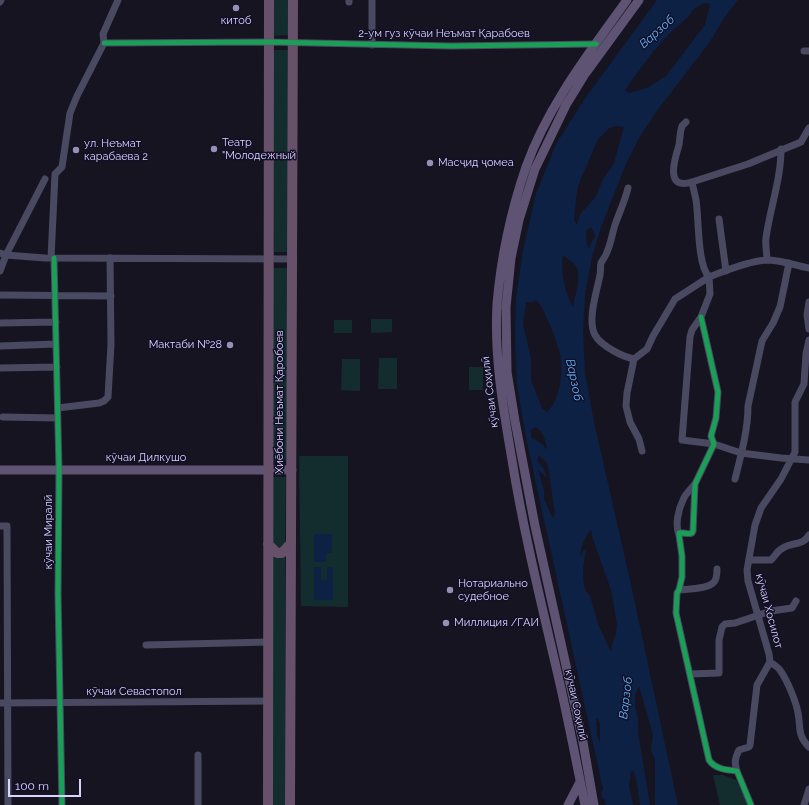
<!DOCTYPE html>
<html>
<head>
<meta charset="utf-8">
<style>
	body { margin:0 }
	#map { position:relative; width:809px; height:805px; overflow:hidden; background:#161421; font-family:Raleway,sans-serif }
	canvas { display:block }
	.scale { position:absolute; left:8px; top:779px; width:73px; height:18px; box-sizing:border-box; border:2px solid #d9d4ff; border-top:0; padding-left:5px; font-size:12px; line-height:14px; white-space:nowrap; color:#d9d4ff; -webkit-text-stroke:3px #130f26; paint-order:stroke }
</style>
</head>
<body>
<div id="map">
<canvas width="809" height="805"></canvas>
<div class="scale">100 m</div>
</div>
<script>
const context = document.querySelector('canvas').getContext('2d');
context.lineJoin = 'round';
function fill(path, color) {
  context.fillStyle = color;
  context.fill(path, 'evenodd');
}
function trace(path, color, width, dash) {
  context.strokeStyle = color;
  context.lineWidth = width;
  context.lineCap = dash ? 'butt' : 'round';
  context.setLineDash(dash || []);
  context.stroke(path);
}
function label(font, color, halo, rows, align = 'center') {
  context.font = font + ' Raleway,sans-serif';
  context.lineWidth = 3;
  context.setLineDash([]);
  context.textBaseline = 'middle';
  context.strokeStyle = halo;
  context.fillStyle = color;
  for (const [text, x, y, turn = 0] of rows) {
    context.save();
    context.translate(x, y);
    context.rotate((+turn || 0) * Math.PI / 180);
    context.textAlign = isNaN(turn) ? turn : align;
    if (halo) context.strokeText(text, 0, 0);
    context.fillText(text, 0, 0);
    context.restore();
  }
}
fill(new Path2D(`
	M 272,0 L 288,0 L 288,35 L 272,36 Z
	M 273,50 L 288,50 L 289,252 L 274,252 Z
	M 272,268 L 287,268 L 287,458 L 285,461 L 273,461 Z
	M 371,319 L 392,319 L 392,332 L 371,333 Z
	M 334,320 L 352,320 L 352,333 L 334,333 Z
	M 379,358 L 397,358 L 397,389 L 378,389 Z
	M 342,359 L 360,359 L 360,391 L 341,390 Z
	M 469,367 L 483,367 L 483,390 L 469,390 Z
	M 299,456 L 348,456 L 348,607 L 301,606 Z
	M 272,477 L 286,477 L 285,543 L 280,548 L 276,548 L 273,545 Z
	M 273,556 L 285,556 L 285,805 L 272,805 Z
	M 713,775 L 723,775 L 736,780 L 749,805 L 720,805 Z`), '#132c2d');
fill(new Path2D(`
	M 657,0 L 738,0 L 725,17 L 709,43 L 659,108 L 639,138 L 626,164 L 601,227 L 592,257 L 585,294 L 583,330 L 585,373 L 594,422 L 630,580 L 678,805 L 655,805 L 655,760 L 651,750 L 653,735 L 639,686 L 635,695 L 635,707 L 638,718 L 638,732 L 650,805 L 640,805 L 636,778 L 634,771 L 631,771 L 629,786 L 633,805 L 606,805 L 605,800 L 602,798 L 601,793 L 603,789 L 525,433 L 517,385 L 515,338 L 516,298 L 523,250 L 536,194 L 556,144 L 586,97 ZM 708,3 L 710,5 L 705,25 L 666,76 L 647,88 L 629,93 L 625,91 L 629,84 L 652,53 L 670,33 L 687,18 L 694,9 L 702,4 ZM 616,126 L 624,127 L 614,163 L 602,181 L 598,192 L 594,199 L 580,214 L 577,225 L 574,220 L 576,198 L 578,186 L 583,174 L 598,139 L 609,128 ZM 591,227 L 594,232 L 595,237 L 591,243 L 589,249 L 587,244 L 586,231 ZM 563,255 C 565,257 573,262 575,265 C 583,273 574,298 573,308 C 565,292 560,273 563,255 ZM 537,300 C 545,310 557,341 560,354 C 564,370 560,401 547,412 L 542,408 L 531,380 L 531,358 L 523,325 L 526,302 L 532,302 ZM 535,427 C 544,431 546,442 547,450 L 542,444 L 531,437 L 531,430 ZM 539,455 L 547,463 L 549,472 L 555,514 L 553,518 L 544,499 L 544,490 L 538,470 L 547,478 L 544,469 L 537,460 ZM 591,530 L 593,539 L 611,590 L 617,624 L 616,633 L 613,641 L 611,652 L 598,624 L 590,596 L 585,590 L 583,580 L 583,569 L 586,549 L 583,551 L 580,558 C 580,550 585,535 591,530 ZM 596,718 L 598,719 L 600,724 L 600,743 L 597,735 Z
	M 314,534 L 332,534 L 332,553 L 326,553 L 326,562 L 314,562 Z
	M 314,567 L 321,567 L 321,580 L 327,580 L 327,567 L 333,567 L 333,600 L 314,600 Z`), '#0d2144');
trace(new Path2D(`
	M 349,0 L 349,2
	M 372,0 L 372,45
	M 0,2 L 1,0
	M 104,43 L 269,42 L 451,46 L 596,44
	M 804,51 L 809,51
	M 692,182 L 748,164 L 801,142 L 809,128
	M 628,188 C 625,201 619,213 615,225 C 612,234 611,243 607,252 C 606,256 603,259 601,263 C 600,266 601,271 600,275 C 597,291 587,320 595,335 C 601,346 623,357 634,359
	M 719,219 L 726,271
	M 0,253 L 6,255 L 45,179
	M 51,258 L 55,174 L 62,167 L 70,113 L 77,96 L 104,43 L 103,34 L 118,0
	M 54,258 L 59,470 L 58,594 L 62,805
	M 767,260 C 767,253 765,245 766,238 C 770,208 781,180 781,149
	M 809,268 C 795,265 780,260 766,260 C 749,261 724,271 709,277 L 710,294 L 701,317 L 692,330 L 690,337 L 682,440 L 714,444 L 741,453 L 781,458 L 809,460
	M 0,271 L 6,255 L 45,258 L 292,259
	M 0,295 L 111,296
	M 809,302 L 807,315 L 809,329
	M 701,317 L 718,392 L 716,418 L 711,436 L 714,444 L 695,484 L 693,531 L 692,533 C 687,535 684,532 679,533 L 679,535 L 682,556 L 682,577 L 679,590 L 677,593 L 676,613 L 709,760 C 715,769 726,770 737,771 L 751,805
	M 0,323 L 56,322
	M 809,340 L 806,354 L 804,384 L 795,402 L 795,452 L 781,479 L 761,508 L 755,525 L 747,570 L 748,581 L 769,654 L 770,662 C 773,664 778,667 780,670 C 787,680 796,701 798,713 C 801,728 797,735 809,747
	M 0,346 L 56,344
	M 0,368 L 57,367
	M 58,408 L 99,403 L 104,401 L 108,397 L 111,344 L 110,258
	M 3,417 L 58,418
	M 642,451 L 639,439 L 630,422 L 626,406 L 627,393 L 634,359 L 647,349 L 653,336 L 675,299 L 709,277 C 697,265 699,217 696,200 C 695,194 693,188 692,182 C 664,191 675,158 679,145 C 680,138 680,132 682,126 L 686,122
	M 735,479 C 741,455 748,430 748,406 L 762,341 L 773,323 L 780,307 L 789,263
	M 0,526 L 7,526 L 8,805
	M 679,535 C 675,525 678,510 683,500 C 685,494 691,489 695,484
	M 749,560 L 771,560 C 775,556 777,551 783,548 C 792,542 803,546 809,535
	M 679,590 C 687,589 709,589 714,582 C 717,579 717,574 717,569
	M 146,645 L 268,642
	M 690,674 L 719,673 L 719,640 L 722,627 L 725,624 L 735,623 L 771,611 L 792,608 L 796,601
	M 0,703 L 268,701
	M 737,771 C 734,763 735,758 739,750 L 749,747 L 750,745 L 757,685 L 770,662
	M 198,805 L 198,755
	M 804,805 L 809,789`), '#4a4962', 7);
trace(new Path2D(`
	M 0,470 L 292,470
	M 568,805 L 580,782
	M 585,805 C 577,765 569,724 560,684 C 543,610 524,535 512,460 C 503,408 494,356 497,304 C 501,257 511,211 526,167 C 548,105 590,52 627,0
	M 594,805 L 583,742 L 535,526 L 515,421 L 507,372 L 506,307 L 511,258 L 519,220 L 535,169 L 566,105 L 585,74 L 639,0`), '#5e5373', 9);
trace(new Path2D(`
	M 268,544 L 277,553 L 282,553 L 291,543
	M 268,805 L 269,0
	M 290,805 L 293,0`), '#67516a', 10);
trace(new Path2D(`
	M 104,43 L 269,42 L 451,46 L 596,44
	M 54,258 L 59,470 L 58,594 L 62,805
	M 701,317 L 718,392 L 716,418 L 711,436 L 714,444 L 695,484 L 693,531 L 692,533 C 687,535 684,532 679,533 L 679,535 L 682,556 L 682,577 L 679,590 L 677,593 L 676,613 L 709,760 C 715,769 726,770 737,771 L 751,805`), '#1a9f57', 5);
for (const [x, y, r, color] of [
	[236,8,4,"#9591b1"],
	[214,149,4,"#9591b1"],
	[76,150,4,"#9591b1"],
	[430,163,4,"#9591b1"],
	[230,345,4,"#9591b1"],
	[450,590,4,"#9591b1"],
	[446,623,4,"#9591b1"]
]) {
  const dot = new Path2D();
  dot.arc(x, y, r, 0, 2 * Math.PI);
  context.fillStyle = color;
  context.fill(dot);
  trace(dot, '#130f26', 1.5);
}
label('11px', '#d9d4ff', '#130f26', [
	["китоб",236,21,"center"],
	["Театр",222,143],
	["\"Молодежный",222,156],
	["ул. Неъмат",84,144],
	["карабаева 2",84,157],
	["Масҷид ҷомеа",438,163],
	["Мактаби №28",222,345,"right"],
	["Нотариально",458,584],
	["судебное",458,597],
	["Миллиция /ГАИ",454,623]
], 'left');
label('11px', '#d9d4ff', '#130f26', [
	["2-ум гуз кӯчаи Неъмат Қарабоев",444,34],
	["кӯчаи Соҳилӣ",490,392,-97],
	["Хиёбони Неъмат Қаробоев",280,402,-90],
	["кӯчаи Дилкушо",146,458],
	["кӯчаи Миралӣ",49,532,-90],
	["кӯчаи Хосилот",769,611,75],
	["кӯчаи Севастопол",134,692],
	["кӯчаи Соҳилӣ",576,705,78]
]);
label('italic 12px', '#62b6ff', '#130f26', [
	["Варзоб",657,32,-42],
	["Варзоб",574,380,78],
	["Варзоб",626,698,-83]
]);
</script>
</body>
</html>
